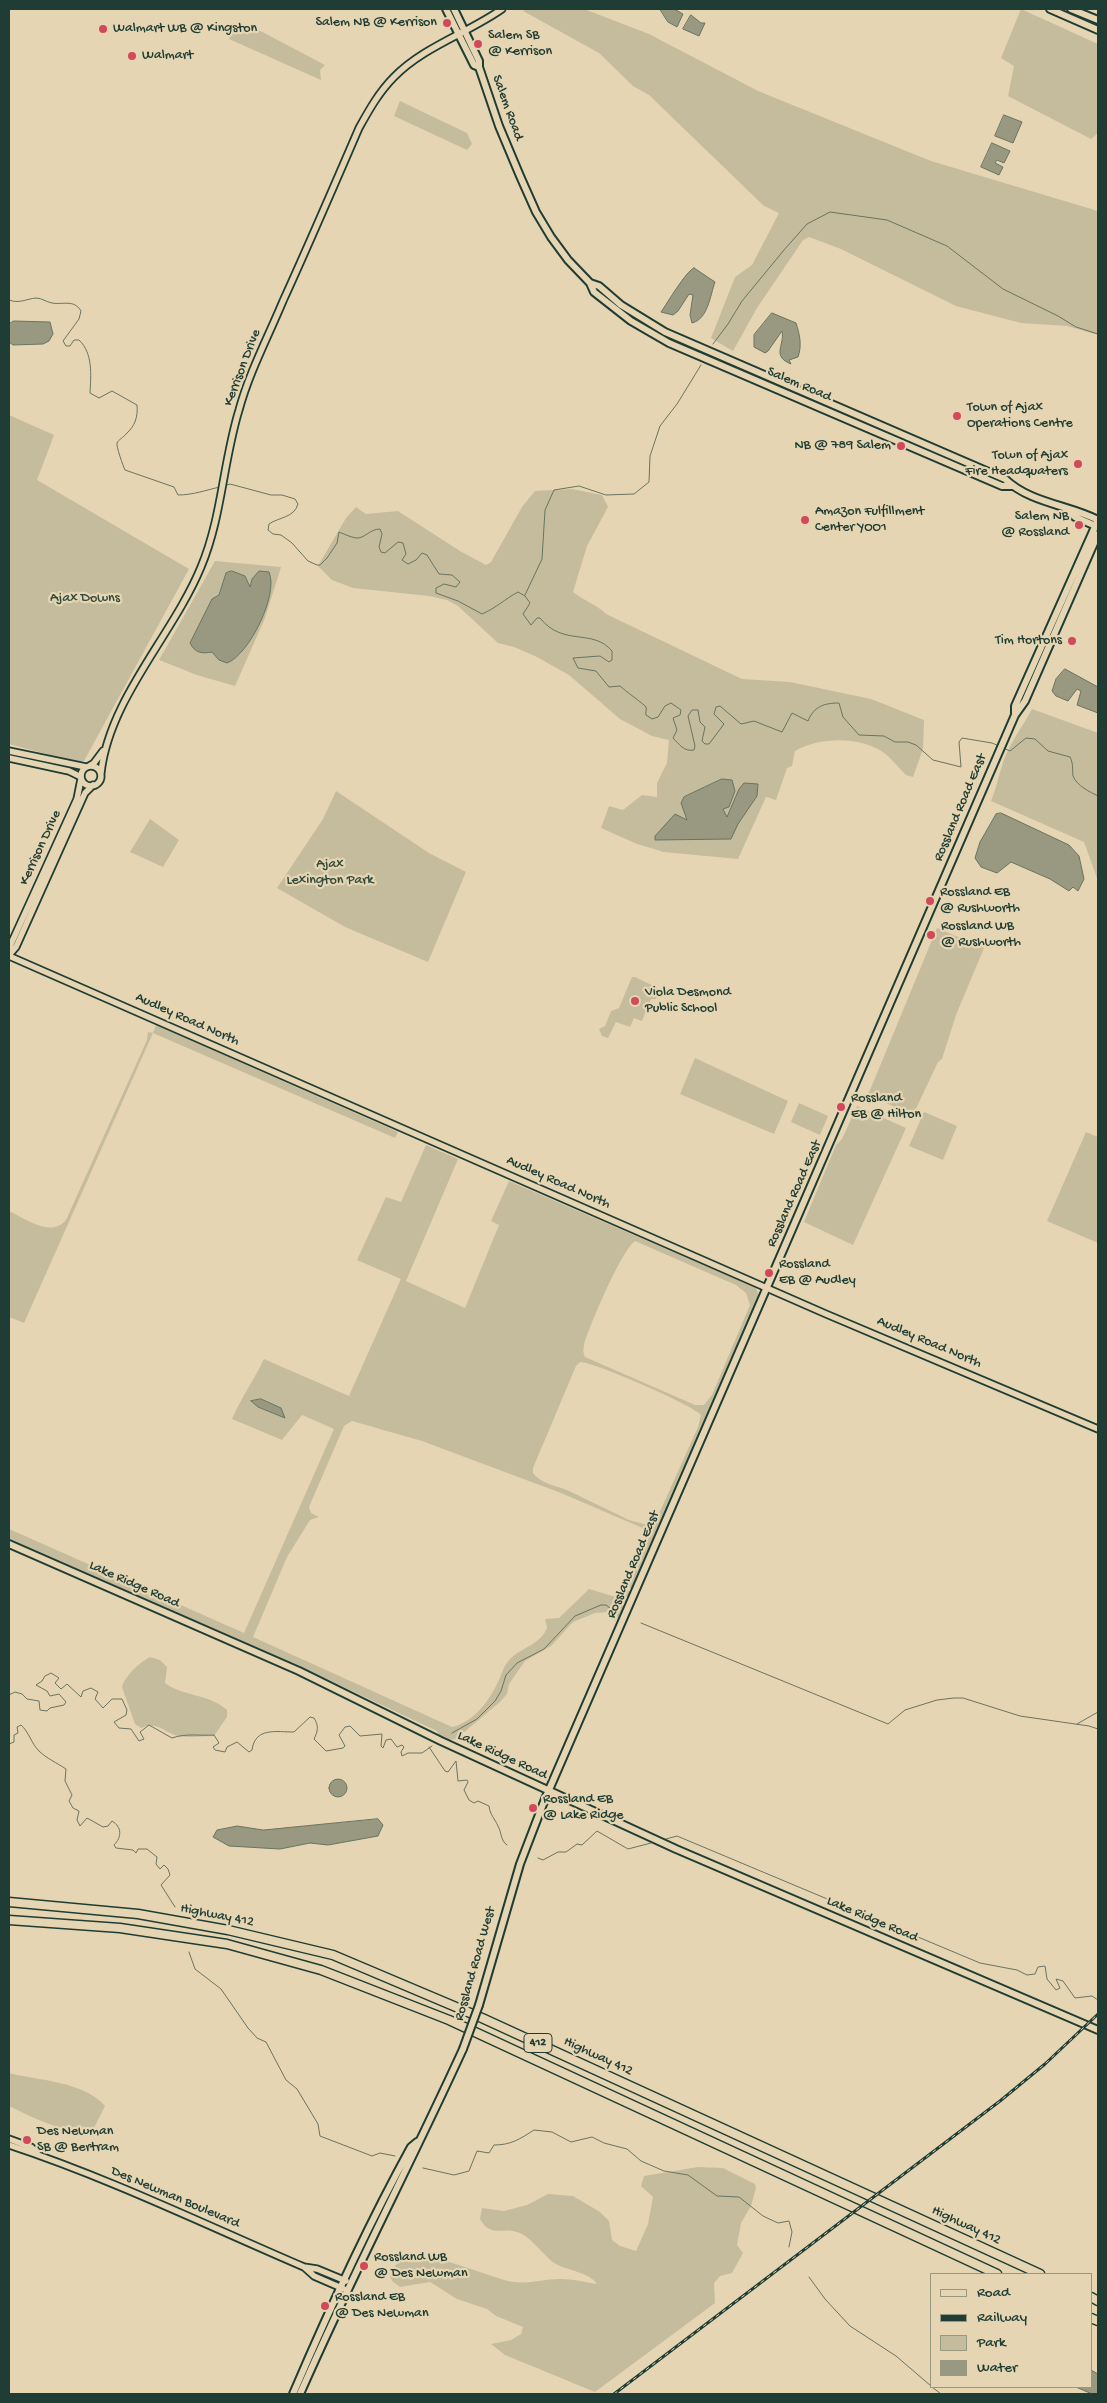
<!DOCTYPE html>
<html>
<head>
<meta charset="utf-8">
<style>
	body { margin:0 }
	#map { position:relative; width:1107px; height:2403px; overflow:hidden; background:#e6d5b2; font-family:"Gochi Hand",sans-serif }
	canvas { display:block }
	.frame { position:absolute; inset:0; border:10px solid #1f3d34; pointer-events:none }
	.legend { position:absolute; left:930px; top:2273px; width:162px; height:115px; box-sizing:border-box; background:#e6d5b2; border:1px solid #969880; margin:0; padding:6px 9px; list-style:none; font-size:15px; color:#1f3d34 }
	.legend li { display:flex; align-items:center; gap:10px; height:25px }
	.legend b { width:25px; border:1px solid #969880 }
</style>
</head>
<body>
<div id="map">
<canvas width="1107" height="2403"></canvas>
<div class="frame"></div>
<ul class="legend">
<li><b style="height:6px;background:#e6d5b2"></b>Road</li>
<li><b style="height:6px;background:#1f3d34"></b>Railway</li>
<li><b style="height:14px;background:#c5bc9d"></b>Park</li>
<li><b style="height:14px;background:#989980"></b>Water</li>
</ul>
</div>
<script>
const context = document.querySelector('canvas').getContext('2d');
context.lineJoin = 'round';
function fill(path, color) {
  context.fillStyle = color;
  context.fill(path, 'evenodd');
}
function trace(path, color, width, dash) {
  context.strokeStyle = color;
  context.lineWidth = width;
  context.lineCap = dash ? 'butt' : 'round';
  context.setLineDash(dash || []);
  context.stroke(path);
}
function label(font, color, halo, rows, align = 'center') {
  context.font = font + ' "Gochi Hand",sans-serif';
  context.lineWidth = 4.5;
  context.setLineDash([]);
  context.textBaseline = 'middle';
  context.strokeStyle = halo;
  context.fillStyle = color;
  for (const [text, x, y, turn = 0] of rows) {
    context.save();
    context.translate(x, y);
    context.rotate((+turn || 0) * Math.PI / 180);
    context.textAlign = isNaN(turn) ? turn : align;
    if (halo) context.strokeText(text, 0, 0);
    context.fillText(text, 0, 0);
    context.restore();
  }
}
fill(new Path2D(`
	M 526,9 L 584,9 L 649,34 L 758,91 L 931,161 L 1098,211 L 1098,335 L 1067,326 L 1021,323 L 956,306 L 841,249 L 809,237 L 803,240 L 757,308 L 733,351 L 711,338 L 735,277 L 752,265 L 779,213 L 764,206 L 649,95 L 633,86 L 599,53 L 523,11 Z
	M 1021,9 L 1098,44 L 1098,133 L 1091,139 L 1008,96 L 1014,66 L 1001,58 Z
	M 235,24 L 253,27 L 325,65 L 320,70 L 321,80 L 229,39 Z
	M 400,101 L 467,133 L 472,144 L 467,150 L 394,116 Z
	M 9,415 L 54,435 L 37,480 L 189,569 L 84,761 L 72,761 L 9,744 Z
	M 572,489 L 602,495 L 608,507 L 587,546 L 573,592 C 584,601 596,604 606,614 L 742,679 L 790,682 L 871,699 L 924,720 L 923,749 L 913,777 L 906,775 C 898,767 888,754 878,749 C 854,736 817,738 795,751 L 792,766 L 787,768 L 776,800 L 766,797 L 738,859 L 664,852 L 637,844 L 601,828 L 609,806 L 623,810 L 642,795 L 657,797 L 657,783 L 667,763 L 669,740 L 652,736 L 620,719 L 569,675 L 537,657 L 514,647 L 498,643 L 458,606 L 447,600 L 429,596 L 353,588 L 332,580 L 318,566 L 346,518 L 356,507 L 366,514 L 398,511 L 460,551 L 486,565 L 491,562 L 522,507 L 535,491 Z
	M 215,561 L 281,567 L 265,618 L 235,686 L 197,675 L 159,660 Z
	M 1032,709 L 1098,733 L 1098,881 L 1084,842 L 991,801 C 996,789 998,778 1002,766 C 1008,745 1022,728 1032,709 Z
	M 336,791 L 429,853 L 466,872 L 428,962 L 345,927 L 277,888 L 323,819 Z
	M 150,819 L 179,840 L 163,867 L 130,852 Z
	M 937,928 L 984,948 L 956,1015 L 942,1059 L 938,1062 L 913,1115 L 868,1095 Z
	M 632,977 L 635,977 L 660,989 L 656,999 L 651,999 L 642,1021 L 634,1018 L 630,1027 L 616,1022 L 608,1038 L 602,1036 L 599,1029 L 605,1026 L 611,1011 L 619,1008 Z
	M 156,1025 L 398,1132 L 395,1138 L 153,1033 L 24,1323 L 9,1317 L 9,1211 C 26,1219 51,1238 66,1220 L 147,1040 L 148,1032 L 153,1033 Z
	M 695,1058 L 788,1101 L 774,1134 L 680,1094 Z
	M 799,1103 L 828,1116 L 820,1135 L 791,1122 Z
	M 857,1106 L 906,1128 L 853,1245 L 804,1222 L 836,1145 L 842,1139 Z
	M 924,1112 L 957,1126 L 943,1160 L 909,1146 Z
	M 1086,1132 L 1098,1137 L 1098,1243 L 1047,1221 Z
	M 426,1145 L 458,1159 L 406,1281 L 465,1308 L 499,1225 L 491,1221 L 509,1181 L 756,1288 L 759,1296 L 632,1589 L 629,1587 L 648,1540 L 649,1535 L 645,1529 L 561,1493 L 422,1441 L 352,1421 L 344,1426 L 309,1507 L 311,1513 L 319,1517 L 310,1520 L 287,1557 L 253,1637 L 452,1727 C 474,1722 489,1701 498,1682 C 502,1674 503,1666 510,1659 C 521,1648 543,1643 547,1627 L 545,1619 L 559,1618 L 589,1589 L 619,1598 L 623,1597 L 628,1590 L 630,1592 L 622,1614 L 615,1621 L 610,1612 L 595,1613 L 573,1622 L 551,1646 L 525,1661 L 509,1684 L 507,1694 L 500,1702 L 456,1739 L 441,1741 L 437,1731 L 301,1667 L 9,1539 L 9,1529 L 244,1633 L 334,1429 L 302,1415 L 282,1440 L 232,1419 C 241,1398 254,1380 264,1359 L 349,1396 L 401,1279 L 357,1260 L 386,1197 L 401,1202 ZM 635,1241 L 736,1285 L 746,1293 L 750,1305 L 712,1395 L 704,1405 L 695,1405 L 585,1357 C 583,1353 583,1350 584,1345 C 589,1327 621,1251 635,1241 ZM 580,1362 C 592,1361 695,1406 701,1415 L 698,1427 L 658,1516 L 651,1526 L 629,1520 L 567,1490 C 556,1486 540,1483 533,1473 L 533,1468 L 576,1366 Z
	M 150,1657 L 160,1660 L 167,1667 L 165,1683 C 184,1697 208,1693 227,1710 L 227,1717 L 214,1736 C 203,1736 190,1738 178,1736 C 164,1733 159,1721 141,1728 L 135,1724 L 122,1687 C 125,1676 140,1662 150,1657 Z
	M 9,2073 C 40,2081 83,2081 105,2106 L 91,2134 C 61,2131 35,2119 9,2106 Z
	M 698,2167 L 723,2168 L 755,2184 L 756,2188 L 751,2206 L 741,2223 L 737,2245 L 743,2253 L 732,2273 L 720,2276 L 714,2283 L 715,2303 L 595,2392 L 505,2355 L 491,2344 L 511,2340 L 521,2334 L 523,2327 L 496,2316 L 487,2309 L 457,2299 L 430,2282 L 400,2287 L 393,2282 L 390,2277 C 399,2231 487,2279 514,2282 C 529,2284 545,2279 560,2279 C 572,2279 585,2282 597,2284 C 589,2272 569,2271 556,2264 C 544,2257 530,2235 517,2232 C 501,2227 491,2238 480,2219 L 482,2208 L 504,2211 L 527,2205 L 548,2194 L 573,2196 L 600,2212 L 609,2221 L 612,2240 L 620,2246 L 636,2251 L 648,2224 L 653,2197 L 641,2186 L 644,2176 Z`), '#c5bc9d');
const water = new Path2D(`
	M 660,9 L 674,9 L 683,14 L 677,27 L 668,22 Z
	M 691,15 L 701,23 L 705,23 L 699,36 L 683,29 Z
	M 1004,115 L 1022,122 L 1013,143 L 995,136 Z
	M 992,143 L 1010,151 L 1004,163 L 997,160 L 995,163 L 1003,167 L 999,175 L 981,167 Z
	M 694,268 L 715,282 C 710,296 708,319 692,323 L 690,315 L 693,295 L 689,294 L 678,311 L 673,315 L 661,312 C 668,302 686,271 694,268 Z
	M 772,313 L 796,323 C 800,335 802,346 798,357 L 789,360 L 791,364 C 771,356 785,345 782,331 L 768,351 L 765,353 L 754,347 L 754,335 Z
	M 14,321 L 50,322 L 53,334 L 49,341 L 43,344 L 13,345 L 9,342 L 9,324 Z
	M 232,571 L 245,576 L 250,587 L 252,579 L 259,571 L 269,572 C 279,594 249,655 227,663 L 219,660 L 212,652 C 202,654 195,653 190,643 L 212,599 L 219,595 L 226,573 Z
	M 1065,669 L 1098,687 L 1098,713 L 1077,705 L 1081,691 L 1077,689 L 1068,701 L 1056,696 L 1052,691 L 1056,679 Z
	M 722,779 L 732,780 L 735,791 L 729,807 L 723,809 L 727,817 L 739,789 L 744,783 L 758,784 L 757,796 L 738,824 L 731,839 L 655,840 L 655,836 L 675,814 L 687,820 L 681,803 L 684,797 Z
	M 1001,813 L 1069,845 L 1079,856 L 1084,879 L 1078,891 L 1073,887 L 1069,891 L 1050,879 L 1011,862 L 997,873 L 981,867 L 975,858 L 980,842 L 996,814 Z
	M 261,1399 L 281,1408 L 285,1418 L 258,1407 L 251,1401 Z
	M329 1788a9 9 0 1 1 18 0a9 9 0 1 1-18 0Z
	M 378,1819 L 383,1825 L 378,1836 L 328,1845 L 310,1843 L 280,1849 L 229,1846 L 213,1837 L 217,1830 L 237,1826 L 263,1830 Z
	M 1091,2370 L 1098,2374 L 1098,2394 L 1092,2394 L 1076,2387 L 1091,2387 Z`);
fill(water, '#989980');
trace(water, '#687462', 1);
trace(new Path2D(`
	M 9,300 C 19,304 26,299 36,298 C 42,298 46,302 52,303 C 63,305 74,299 81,311 L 79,319 L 63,341 L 66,346 L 70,346 L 74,340 L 79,340 C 93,353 91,375 90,393 L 99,398 L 112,391 L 137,405 C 138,417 135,426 126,434 C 124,437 118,440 117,443 C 116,446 123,466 125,470 L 174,487 L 178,495 C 193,495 206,490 220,487
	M 713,344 L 728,324 L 742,301 L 784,250 L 807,224 L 830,212 L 887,220 L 947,246 L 1003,289 L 1058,316 L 1076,327 L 1098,334
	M 224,486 L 230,484 L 271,495 L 282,495 L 295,499 L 298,504 C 294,518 279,517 269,524 L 268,530 L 273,534 L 281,535 L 292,543 L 308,561 L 317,565 L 320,565 L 327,558 L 337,543 L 339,532 C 344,534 350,537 356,538 C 364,539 370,529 380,529 L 382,534 L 379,547 L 381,552 L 385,553 L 398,542 L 403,543 L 406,554 L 402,560 L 408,564 L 416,560 L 422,553 L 427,555 L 439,574 L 452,575 L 460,582 L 456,587 L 444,584 L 436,588 L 436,593 L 458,601 L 482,614 C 496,608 505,599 518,592 L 525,596 L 530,603 L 523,614 L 531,625 L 537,618 L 540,618 C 563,647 593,628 612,651 L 612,660 L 609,662 L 600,656 L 573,658 L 578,668 L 596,671 L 609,687 L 620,686 C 624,690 645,705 646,707 C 647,710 645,713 646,715 L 652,719 L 658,717 L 665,706 L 671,703 L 681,710 L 680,715 L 673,718 L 677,730 L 673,738 C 679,744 684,752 694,750 L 695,746 L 688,716 L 692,710 L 698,710 L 700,722 L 705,727 L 702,741 L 705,744 L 709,744 L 724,724 L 714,714 L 716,707 L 720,706 L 741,724 L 754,721 L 782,732 L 792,713 L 808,721 C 814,706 825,703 839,703 L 843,717 L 859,735 L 884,736 L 895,742 L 908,742 L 916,745 L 933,760 L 961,767 L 959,742 L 962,738 L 992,743 L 999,746
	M 525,595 L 542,559 L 545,510 L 554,490 L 579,486 L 606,495 L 634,494 L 649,482 L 650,456 L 660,426 L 677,404 L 701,365
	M 1003,748 L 1010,751 L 1026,738 L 1035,739 L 1048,751 L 1070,757 C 1074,765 1072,772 1073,776 C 1077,786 1090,792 1098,796
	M 641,1623 L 888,1724 L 905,1710 L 937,1700 L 954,1698 L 963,1698 L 1020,1716 L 1089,1726 L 1098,1729
	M 9,1695 L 15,1692 L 22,1694 L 27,1699 L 39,1701 L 40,1710 L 47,1711 L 50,1708 L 64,1705 L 66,1702 L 59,1694 L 50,1696 L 47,1691 L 36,1685 L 42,1681 L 45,1676 L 51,1673 L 59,1678 L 55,1683 L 61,1689 L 67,1684 L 81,1697 L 83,1691 L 91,1688 L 98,1692 L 95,1699 L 103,1708 L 112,1699 L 122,1699 L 127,1710 L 126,1715 L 114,1722 L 119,1728 L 131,1729 L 139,1741 L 144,1739 L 140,1732 L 149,1725 L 172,1738 C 186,1733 199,1736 214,1735 L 219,1743 L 213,1747 L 215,1750 L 225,1752 L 227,1747 L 237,1742 L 249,1752 L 252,1750 C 255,1727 276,1732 294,1732 L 310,1717 L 314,1718 C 319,1726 318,1731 314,1739 L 326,1751 L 343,1748 L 345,1746 L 339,1735 L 345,1727 L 350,1726 L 360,1736 L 382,1734 L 381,1746 L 383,1748 L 386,1740 L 391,1739 L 397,1747 L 402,1745 L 404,1747 L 401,1752 L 402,1756 L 408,1753 L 422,1753 L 432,1746
	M 1077,1724 L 1098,1712
	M 452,1733 L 477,1719 L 495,1701 L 501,1691 L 506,1675 L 517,1663 L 544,1649 L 575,1616 L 601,1605 L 606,1605 L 618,1614
	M 9,1744 L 14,1742 L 14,1735 L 18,1733 L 17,1727 L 21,1725 C 29,1732 31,1743 39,1751 C 46,1758 57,1763 66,1769 L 65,1781 L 72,1795 L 69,1801 L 73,1808 L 79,1811 L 77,1820 L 80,1826 L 87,1818 L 103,1827 L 108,1826 L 112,1821 C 122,1827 122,1837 114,1845 L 116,1848 L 133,1850 L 136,1853 L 138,1849 L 147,1849 L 157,1857 L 156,1864 L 160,1869 L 164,1865 L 168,1869 L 170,1875 L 161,1885 L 175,1907
	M 429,1747 L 445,1771 L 448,1772 L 456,1761 L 458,1781 L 467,1780 L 468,1782 L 464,1790 L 469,1800 L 474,1803 L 478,1801 L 489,1806 C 490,1815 495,1819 498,1826 C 502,1833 500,1840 507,1845
	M 666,1839 L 677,1836 L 980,1963 L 1017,1970 L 1027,1975 L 1035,1974 L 1038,1967 L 1045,1966 L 1047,1979 L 1056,1990 L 1060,1988 L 1056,1979 L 1063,1981 L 1075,1998 L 1092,1996 L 1098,2000
	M 538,1858 L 543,1860 L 558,1852 L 566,1852 L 577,1844 L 582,1845 L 597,1831 L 628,1849 L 651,1843
	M 189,1952 L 195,1969 L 221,1989 L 248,2028 L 257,2038 L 266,2042 L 286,2080 L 297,2089 L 318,2124 L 320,2136 L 372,2156 L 380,2153 L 395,2156
	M 423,2168 L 454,2175 L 469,2171 L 477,2151 L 489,2153 L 494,2145 C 511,2145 520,2139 534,2130 L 552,2132 L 571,2142 L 592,2137 L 604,2143 L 627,2149 L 641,2161 L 664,2171 L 688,2175 L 717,2196 L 739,2197 L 763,2216 L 778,2223 L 789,2221 L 792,2232 L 789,2247
	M 809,2277 L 825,2299 L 850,2326 L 896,2356 L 931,2386
	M 932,2387 L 941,2394`), '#687462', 1);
const tertiary = new Path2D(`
	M 9,751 L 86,767
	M 9,758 L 69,771 L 81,777
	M 89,766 L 94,763 L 103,751
	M81 776a10 10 0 1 1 20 0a10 10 0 1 1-20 0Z
	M 101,773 C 109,699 173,635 201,567 C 222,517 223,462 239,410 C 249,373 268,337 283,301 C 309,244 334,186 359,128 C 369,110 379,92 394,77 C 423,47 468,33 502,9
	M 9,954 L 11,944 L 77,799 L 81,779
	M 9,955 L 16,947 L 85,793 L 93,785
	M 9,956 L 826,1314 L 1098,1429
	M 9,2139 L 31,2147 L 37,2153
	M 9,2145 C 109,2178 206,2225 304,2267 L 314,2276 L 344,2289
	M 304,2267 L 317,2269 L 346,2281`);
const secondary = new Path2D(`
	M 446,9 L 474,65 L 479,67
	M 454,9 L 479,61 L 479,67 L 499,126 L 520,176 L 536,212 L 551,237 L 568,260 L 590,283 L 594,292 L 631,321 L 669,343 L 981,477 L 1002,486 L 1013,486
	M 1050,9 L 1098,30
	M 1071,9 L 1098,20
	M 590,283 L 599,286 L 621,305 L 665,332 L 1005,479 C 1030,503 1069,505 1098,520
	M 1070,511 L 1075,517 L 1098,527
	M 1015,714 L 1015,706 L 1098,520
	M 9,1544 L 299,1671 L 441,1741 L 676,1849 L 1098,2030
	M 479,2005 L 520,1864 L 545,1799 L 1015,715 L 1025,701 L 1098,534
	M 293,2394 C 329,2310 367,2227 411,2147 L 417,2142
	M 300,2394 C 351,2277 410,2165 463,2049`);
const motorway = new Path2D(`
	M 9,1902 L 138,1914 L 228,1930 L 333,1955 L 482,2018 L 1040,2274
	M 9,1920 L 120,1928 L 227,1944 L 321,1970 L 449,2020 L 997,2274
	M 1091,2297 L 1098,2301
	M 1091,2318 L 1098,2321`);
trace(tertiary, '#1f3d34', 9);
trace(secondary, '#1f3d34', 10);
trace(motorway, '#1f3d34', 11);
trace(tertiary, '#e6d5b2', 5.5);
trace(secondary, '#e6d5b2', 6);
trace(motorway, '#e6d5b2', 8);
const rail = new Path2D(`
	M 614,2394 L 1000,2101 L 1045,2064 L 1098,2014`);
trace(rail, '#1f3d34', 3);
trace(rail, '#e6d5b2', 1, [4]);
const secondaryBridge = new Path2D(`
	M 463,2049 L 479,2005`);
trace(secondaryBridge, '#1f3d34', 10, []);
trace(secondaryBridge, '#e6d5b2', 6);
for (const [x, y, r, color] of [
	[447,23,5,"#d1495b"],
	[103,29,5,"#d1495b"],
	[478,44,5,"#d1495b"],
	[132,56,5,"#d1495b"],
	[957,416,5,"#d1495b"],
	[901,446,5,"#d1495b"],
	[1078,464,5,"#d1495b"],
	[805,520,5,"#d1495b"],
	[1079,525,5,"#d1495b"],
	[1072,641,5,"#d1495b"],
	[930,901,5,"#d1495b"],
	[931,935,5,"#d1495b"],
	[635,1001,5,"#d1495b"],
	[841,1107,5,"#d1495b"],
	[769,1273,5,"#d1495b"],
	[533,1808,5,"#d1495b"],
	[27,2140,5,"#d1495b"],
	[364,2266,5,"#d1495b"],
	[325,2306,5,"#d1495b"]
]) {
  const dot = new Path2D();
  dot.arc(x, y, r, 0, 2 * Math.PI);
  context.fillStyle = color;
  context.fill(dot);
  trace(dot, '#e6d5b2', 2);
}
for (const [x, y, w] of [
	[538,2043,28]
]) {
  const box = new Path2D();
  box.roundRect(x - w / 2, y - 9.5, w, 19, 4);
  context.fillStyle = '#e6d5b2';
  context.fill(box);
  trace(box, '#1f3d34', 1);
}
label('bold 12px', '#1f3d34', null, [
	["412",538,2043]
]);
label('14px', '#1f3d34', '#e6d5b2', [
	["Salem NB @ Kerrison",437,23,"right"],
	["Walmart WB @ Kingston",113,29],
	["Salem SB",488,36],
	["@ Kerrison",488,52],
	["Walmart",142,56],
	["Town of Ajax",967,408],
	["Operations Centre",967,424],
	["NB @ 789 Salem",891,446,"right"],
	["Town of Ajax",1068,456,"right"],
	["Fire Headquaters",1068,472,"right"],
	["Amazon Fulfillment",815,512],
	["Center YOO1",815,528],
	["Salem NB",1069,517,"right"],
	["@ Rossland",1069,533,"right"],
	["Tim Hortons",1062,641,"right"],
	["Rossland EB",940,893],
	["@ Rushworth",940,909],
	["Rossland WB",941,927],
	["@ Rushworth",941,943],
	["Viola Desmond",645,993],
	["Public School",645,1009],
	["Rossland",851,1099],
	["EB @ Hilton",851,1115],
	["Rossland",779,1265],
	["EB @ Audley",779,1281],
	["Rossland EB",543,1800],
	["@ Lake Ridge",543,1816],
	["Des Newman",37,2132],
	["SB @ Bertram",37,2148],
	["Rossland WB",374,2258],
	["@ Des Newman",374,2274],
	["Rossland EB",335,2298],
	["@ Des Newman",335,2314]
], 'left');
label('14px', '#1f3d34', '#e6d5b2', [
	["Salem Road",507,108,70],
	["Kerrison Drive",243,368,-69],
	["Salem Road",799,385,23],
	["Rossland Road East",961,808,-67],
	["Kerrison Drive",41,848,-65],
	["Audley Road North",187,1020,24],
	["Audley Road North",558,1183,24],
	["Rossland Road East",795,1194,-66],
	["Audley Road North",929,1343,23],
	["Rossland Road East",634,1565,-67],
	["Lake Ridge Road",134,1585,24],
	["Lake Ridge Road",502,1756,25],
	["Highway 412",217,1916,11],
	["Lake Ridge Road",872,1920,23],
	["Rossland Road West",476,1964,-74],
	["Highway 412",598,2057,25],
	["Des Newman Boulevard",175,2198,23],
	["Highway 412",966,2226,25]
]);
label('14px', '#304a3e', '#e6d5b2', [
	["Ajax Downs",85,599],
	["Ajax",330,865],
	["Lexington Park",330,881]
]);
</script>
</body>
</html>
